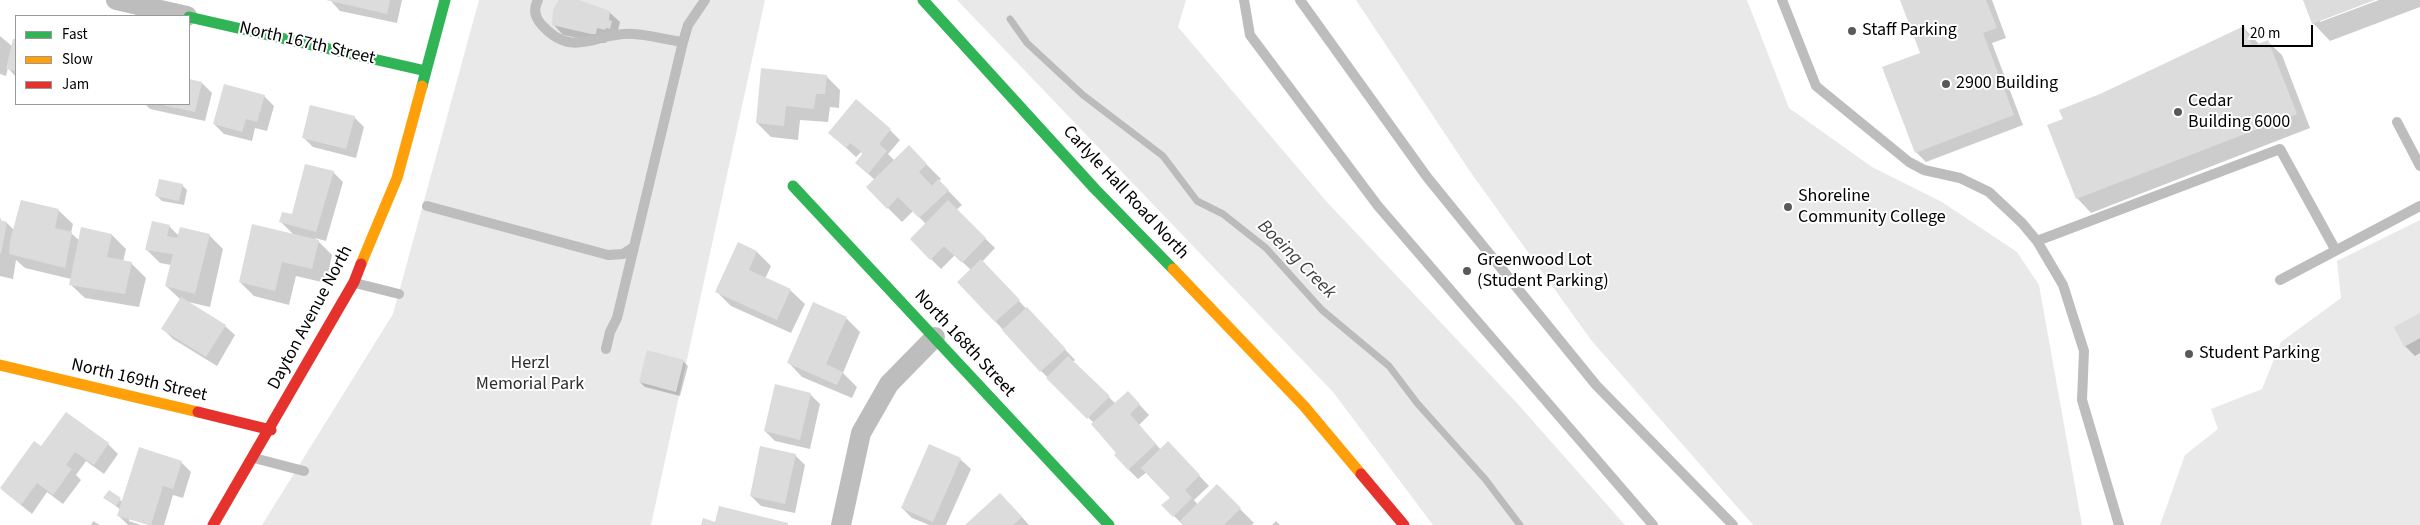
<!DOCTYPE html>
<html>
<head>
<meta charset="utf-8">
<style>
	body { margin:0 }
	#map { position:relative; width:2420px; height:525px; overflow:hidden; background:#fff; font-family:"Source Sans 3",sans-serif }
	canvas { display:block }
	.legend { position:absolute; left:15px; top:15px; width:175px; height:90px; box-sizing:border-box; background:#fff; border:1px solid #999; margin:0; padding:6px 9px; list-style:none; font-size:15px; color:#000 }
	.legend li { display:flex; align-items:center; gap:10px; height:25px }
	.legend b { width:25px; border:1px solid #999 }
	.scale { position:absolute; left:2242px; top:25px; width:71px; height:22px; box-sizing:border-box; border:2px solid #000; border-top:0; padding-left:6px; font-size:15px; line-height:18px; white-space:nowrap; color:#000; -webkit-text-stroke:4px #fff; paint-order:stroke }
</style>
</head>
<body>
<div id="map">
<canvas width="2420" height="525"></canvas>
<ul class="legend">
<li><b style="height:6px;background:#30b455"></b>Fast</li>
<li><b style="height:6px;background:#ff9f0a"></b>Slow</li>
<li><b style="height:6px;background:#e5322d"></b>Jam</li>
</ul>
<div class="scale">20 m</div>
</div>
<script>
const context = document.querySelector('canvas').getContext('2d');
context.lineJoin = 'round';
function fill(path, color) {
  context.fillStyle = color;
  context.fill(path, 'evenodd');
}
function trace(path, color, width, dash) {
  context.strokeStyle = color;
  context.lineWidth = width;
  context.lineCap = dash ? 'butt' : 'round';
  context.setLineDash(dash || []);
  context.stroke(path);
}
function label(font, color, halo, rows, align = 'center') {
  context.font = font + ' "Source Sans 3",sans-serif';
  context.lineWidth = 4;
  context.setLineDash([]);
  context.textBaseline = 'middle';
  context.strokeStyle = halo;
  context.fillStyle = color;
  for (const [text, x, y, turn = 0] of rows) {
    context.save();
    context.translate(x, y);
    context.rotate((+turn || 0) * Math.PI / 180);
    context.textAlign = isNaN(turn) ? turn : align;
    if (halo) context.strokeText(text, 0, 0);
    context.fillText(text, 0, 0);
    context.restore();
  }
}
fill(new Path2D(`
	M 479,0 L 765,0 L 651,525 L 262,525 L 393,314 Z
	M 957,0 L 1186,0 L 1178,27 L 1326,201 L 1516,402 L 1625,525 L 1433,525 L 1333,392 Z
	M 1356,0 L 1747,0 L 1789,108 L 1872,167 L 1942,202 L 2017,252 L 2039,285 L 2082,525 L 1753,525 L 1591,340 L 1469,170 Z
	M 2420,220 L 2420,525 L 2160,525 L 2185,455 L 2218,429 L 2211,409 L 2262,389 L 2281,342 L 2341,298 L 2337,261 Z`), '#e9e9e9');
fill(new Path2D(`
	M 330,0 L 402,0 L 397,23 L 340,11 Z
	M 559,0 L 572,0 L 609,12 L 620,22 L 618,30 L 607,38 L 606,43 L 602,43 L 563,35 L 553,24 L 554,11 Z
	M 1901,0 L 1992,0 L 2006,38 L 1992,43 L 2023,125 L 1926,162 L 1916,152 L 1922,53 Z
	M 2304,0 L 2371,0 L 2320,20 L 2320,22 L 2379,0 L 2420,0 L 2420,7 L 2330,41 L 2313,23 Z
	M 2244,28 L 2259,44 L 2267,41 L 2282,55 L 2310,128 L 2091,213 L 2077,198 L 2064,119 Z
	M 0,36 L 13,47 L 14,40 L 16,41 L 16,77 L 8,68 L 6,76 L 0,74 Z
	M 826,76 L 840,90 L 839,108 L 830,107 L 828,122 L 800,120 L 798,140 L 771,137 L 757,123 Z
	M 189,81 L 202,83 L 212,93 L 205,121 L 150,109 L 145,104 L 189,104 Z
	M 264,96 L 274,106 L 267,131 L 255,128 L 252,141 L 224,134 L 214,124 Z
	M 354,117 L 364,127 L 356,158 L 313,147 L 303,137 Z
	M 890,130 L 900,140 L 888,154 L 895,161 L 909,147 L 941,179 L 939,181 L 962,205 L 956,210 L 995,248 L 982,262 L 1075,360 L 1073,362 L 1116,404 L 1138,403 L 1149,415 L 1139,425 L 1161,450 L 1168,443 L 1209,486 L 1194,500 L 1198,505 L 1217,486 L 1254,523 L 1252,525 L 1183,525 L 1163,505 L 1172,498 L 1147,472 L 1138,479 L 1128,469 L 1094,423 L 1041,371 L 959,282 L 971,270 L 955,255 L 941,269 L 921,249 L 926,224 L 913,211 L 902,222 L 867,187 L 875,180 L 856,163 L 863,154 L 861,152 L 856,157 L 829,132 Z
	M 333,172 L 343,182 L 326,241 L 315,238 L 332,255 L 326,283 L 296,276 L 289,305 L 254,296 L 240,282 L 294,235 L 281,222 L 293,216 Z
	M 182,185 L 187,190 L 184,205 L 162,201 L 157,196 Z
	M 58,210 L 73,224 L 71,233 L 80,241 L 112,235 L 126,249 L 123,262 L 131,263 L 146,278 L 139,307 L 85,298 L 70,284 L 71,279 L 25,268 L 16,260 L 13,279 L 0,276 L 0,217 L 1,221 L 7,223 L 14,230 Z
	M 169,226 L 179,236 L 209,235 L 223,249 L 210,307 L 188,302 L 225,326 L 235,335 L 217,366 L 173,339 L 163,329 L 181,300 L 166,286 L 171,265 L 160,263 L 146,249 Z
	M 738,243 L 757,252 L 771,266 L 765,279 L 790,290 L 805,304 L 791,333 L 731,306 L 716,291 Z
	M 2420,315 L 2420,353 L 2415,356 L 2405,346 Z
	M 846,318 L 860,332 L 843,373 L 857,387 L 852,398 L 802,377 L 788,362 Z
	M 683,361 L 688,366 L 680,396 L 645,387 L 640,382 Z
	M 810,394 L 820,404 L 810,449 L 775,441 L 765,431 Z
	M 66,414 L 108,444 L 118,454 L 104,474 L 86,461 L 76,475 L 81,480 L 63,504 L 47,492 L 32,514 L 1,489 L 34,443 L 42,448 Z
	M 929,446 L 961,460 L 971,469 L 946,525 L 929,525 L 912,518 L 902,508 Z
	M 795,455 L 805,465 L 795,513 L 761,506 L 751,496 Z
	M 181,462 L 191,472 L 183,498 L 173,495 L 164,525 L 149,525 L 129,519 L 129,521 L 141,525 L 128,525 L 119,516 L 121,510 L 105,498 L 109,492 L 123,502 Z
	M 1010,504 L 1029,525 L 967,525 Z
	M 93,521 L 100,525 L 91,525 Z
	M 1276,521 L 1280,525 L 1272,525 Z`), '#0003');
trace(new Path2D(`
	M 1010,19 L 1027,43 L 1083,95 L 1163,156 L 1197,201 L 1223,214 L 1266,248 L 1322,310 L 1389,366 L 1417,403 L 1485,479 L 1520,525`), '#bbb', 7);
fill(new Path2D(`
	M 326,0 L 390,0 L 387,14 Z
	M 559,0 L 579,0 L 610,11 L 609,20 L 612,21 L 610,29 L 606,28 L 605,30 L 597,28 L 596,34 L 591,34 L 552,25 L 553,10 Z
	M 1900,0 L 1986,0 L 1997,28 L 1983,33 L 2014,115 L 1915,153 L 1882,67 L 1920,53 Z
	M 2303,0 L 2375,0 L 2312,24 Z
	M 2244,26 L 2252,46 L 2268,40 L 2297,114 L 2076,199 L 2047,125 L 2063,119 L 2059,110 L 2100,94 Z
	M 13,39 L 16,39 L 16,71 L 6,69 Z
	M 761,68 L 827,75 L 825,94 L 816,94 L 814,109 L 786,106 L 784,126 L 756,123 Z
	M 189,79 L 202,82 L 195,112 L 163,105 L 189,104 Z
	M 224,84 L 265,95 L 257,122 L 246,119 L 242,132 L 213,124 Z
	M 856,99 L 891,129 L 879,144 L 887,151 L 868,174 L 855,163 L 863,153 L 850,143 L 846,148 L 828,133 Z
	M 310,105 L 355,116 L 346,149 L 302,138 Z
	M 909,145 L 927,164 L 919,172 L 932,186 L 938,179 L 949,190 L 919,218 L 898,197 L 887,209 L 866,187 Z
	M 305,164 L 334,171 L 316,232 L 279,222 L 282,212 L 292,214 Z
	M 159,179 L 183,184 L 179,201 L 155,196 Z
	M 21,200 L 59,209 L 55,228 L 72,232 L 65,268 L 9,254 L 10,241 Z
	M 948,200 L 986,238 L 962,263 L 944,246 L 930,260 L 910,239 Z
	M 0,220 L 7,222 L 1,254 L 0,253 Z
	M 152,221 L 170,225 L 167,236 L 177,238 L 180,227 L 210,234 L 195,294 L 165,286 L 173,254 L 145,250 Z
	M 252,224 L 319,240 L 312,269 L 282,262 L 275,291 L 239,282 Z
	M 81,227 L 112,234 L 107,257 L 132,262 L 125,294 L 69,285 Z
	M 738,242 L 757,251 L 749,270 L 791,289 L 777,320 L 715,292 Z
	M 981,259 L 1020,300 L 995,322 L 957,282 Z
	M 181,297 L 226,325 L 206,357 L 161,329 Z
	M 813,302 L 847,317 L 826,364 L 843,372 L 837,385 L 787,363 Z
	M 1027,307 L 1066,349 L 1040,372 L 1002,330 Z
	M 2420,313 L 2420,338 L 2404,347 L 2394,327 Z
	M 647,350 L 684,360 L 676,392 L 639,382 Z
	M 1068,356 L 1110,396 L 1087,419 L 1046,378 Z
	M 775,384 L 811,393 L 800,440 L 764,431 Z
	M 1128,391 L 1140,404 L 1130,414 L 1156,444 L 1128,470 L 1114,455 L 1116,453 L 1091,424 Z
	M 66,412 L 109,443 L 94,465 L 75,452 L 66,465 L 72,469 L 53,495 L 37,483 L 21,505 L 0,488 L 34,441 L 41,446 Z
	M 1168,441 L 1200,475 L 1185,490 L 1192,498 L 1173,517 L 1161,505 L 1170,498 L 1141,468 Z
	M 929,444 L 961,458 L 933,522 L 901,508 Z
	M 760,446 L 796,454 L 785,504 L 750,496 Z
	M 139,447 L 182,461 L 173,489 L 163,486 L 151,525 L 117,516 Z
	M 1217,484 L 1241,508 L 1224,525 L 1184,525 L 1180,521 Z
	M 109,490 L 121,498 L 116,506 L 103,498 Z
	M 1000,493 L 1022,517 L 1013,525 L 965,525 Z
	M 719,506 L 788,523 L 788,525 L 701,525 L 703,518 L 715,522 Z`), '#dcdcdc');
trace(new Path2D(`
	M 538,0 C 533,9 535,17 541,24 C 573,61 596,31 634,34 C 650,35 667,40 683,42
	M 1244,0 L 1250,35 L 1378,206 L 1653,525
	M 1300,0 L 1427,177 L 1596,385 L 1733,525
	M 1782,0 L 1816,86 L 1909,162 L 1924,170 L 1960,178 L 1989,192 L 2022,223 L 2037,241 L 2063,285 L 2084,351 L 2082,400 L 2119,525
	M 2397,122 L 2420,166
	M 427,206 L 608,255 L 623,254 L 634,247 L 683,42 L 688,25 L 705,0
	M 2037,241 L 2280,149 L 2335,249
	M 2280,280 L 2420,206
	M 355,283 L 399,294
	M 606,349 L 610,332 L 617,318 L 634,247
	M 254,458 L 304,471`), '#bdbdbd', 10);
trace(new Path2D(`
	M 116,0 L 187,16
	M 841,525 L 861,433 L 889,384 L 935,337`), '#bdbdbd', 20);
trace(new Path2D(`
	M 923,0 L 1095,189 L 1173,269
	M 189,17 L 426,71
	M 422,86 L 445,0
	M 793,186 L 1109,525`), '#30b455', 11);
trace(new Path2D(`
	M 361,264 L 397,178 L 422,86
	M 1173,269 L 1304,406 L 1361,474
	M 0,365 L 198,412`), '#ff9f0a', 11);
trace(new Path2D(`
	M 198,412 L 271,430
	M 1361,474 L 1404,525
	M 213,525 L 354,282 L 361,264`), '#e5322d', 11);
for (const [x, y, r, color] of [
	[1852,31,5,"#595959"],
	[1946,84,5,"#595959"],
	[2178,112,5,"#595959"],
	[1788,207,5,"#595959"],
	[1467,271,5,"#595959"],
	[2189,354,5,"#595959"]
]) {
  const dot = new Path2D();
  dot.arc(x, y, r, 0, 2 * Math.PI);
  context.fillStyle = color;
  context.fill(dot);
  trace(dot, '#fff', 2);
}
label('18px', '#000', '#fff', [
	["Staff Parking",1862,31],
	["2900 Building",1956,84],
	["Cedar",2188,102],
	["Building 6000",2188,123],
	["Shoreline",1798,197],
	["Community College",1798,218],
	["Greenwood Lot",1477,261],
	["(Student Parking)",1477,282],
	["Student Parking",2199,354]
], 'left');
label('18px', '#000', '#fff', [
	["North 167th Street",307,44,13],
	["Carlyle Hall Road North",1125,193,47],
	["Dayton Avenue North",311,318,-62],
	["North 168th Street",964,344,47],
	["North 169th Street",139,381,13]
]);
label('18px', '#2e2e2e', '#fff', [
	["Herzl",530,364],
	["Memorial Park",530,385]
]);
label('italic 19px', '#3f3f3f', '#fff', [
	["Boeing Creek",1296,260,45]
]);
</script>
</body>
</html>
